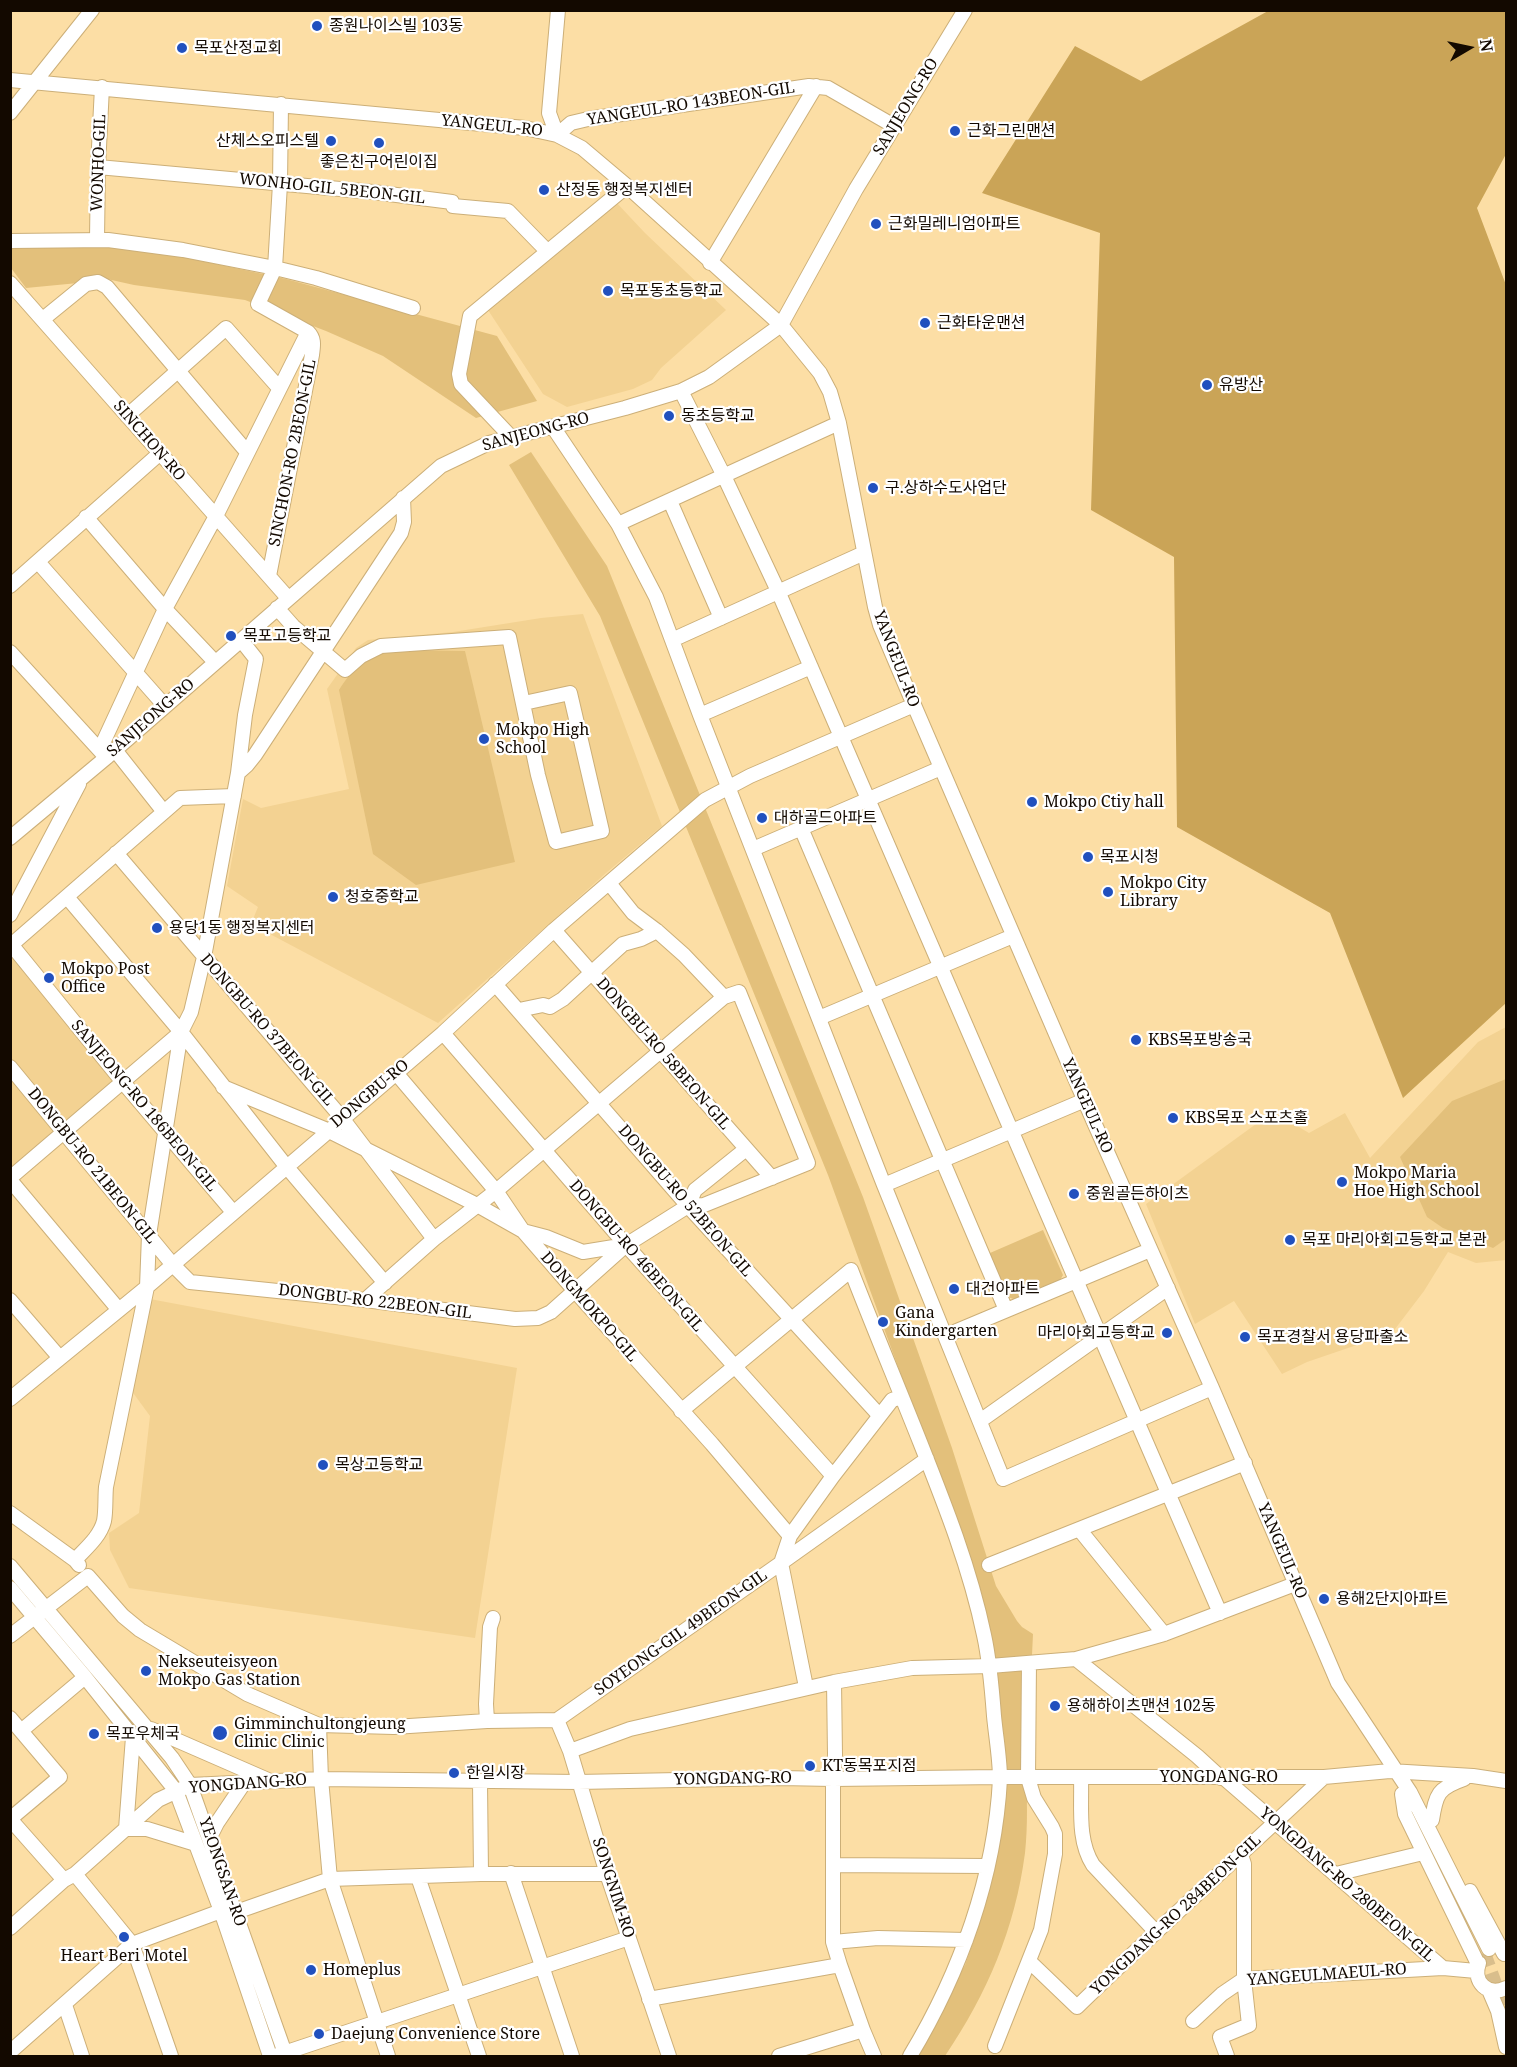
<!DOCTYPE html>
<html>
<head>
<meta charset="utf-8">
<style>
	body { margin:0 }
	#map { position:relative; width:1517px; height:2067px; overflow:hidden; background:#fcdea5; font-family:"Noto Serif",serif }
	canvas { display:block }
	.frame { position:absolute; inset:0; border:12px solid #130900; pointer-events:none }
	.north { position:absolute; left:1439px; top:18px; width:60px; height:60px; -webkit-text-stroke:4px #fff; paint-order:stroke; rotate:81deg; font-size:16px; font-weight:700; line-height:24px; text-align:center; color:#130900 }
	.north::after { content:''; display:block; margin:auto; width:21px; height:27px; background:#130900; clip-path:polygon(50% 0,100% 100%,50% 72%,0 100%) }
</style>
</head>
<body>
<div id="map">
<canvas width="1517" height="2067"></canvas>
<div class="frame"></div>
<div class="north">N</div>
</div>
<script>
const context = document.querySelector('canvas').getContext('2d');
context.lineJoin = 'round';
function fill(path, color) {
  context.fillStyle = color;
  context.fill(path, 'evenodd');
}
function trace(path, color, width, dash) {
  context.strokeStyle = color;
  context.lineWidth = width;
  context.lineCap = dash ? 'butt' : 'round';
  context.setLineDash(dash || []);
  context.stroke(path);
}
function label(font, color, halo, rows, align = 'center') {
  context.font = font + ' "Noto Serif","Noto Sans KR",serif';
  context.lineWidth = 4.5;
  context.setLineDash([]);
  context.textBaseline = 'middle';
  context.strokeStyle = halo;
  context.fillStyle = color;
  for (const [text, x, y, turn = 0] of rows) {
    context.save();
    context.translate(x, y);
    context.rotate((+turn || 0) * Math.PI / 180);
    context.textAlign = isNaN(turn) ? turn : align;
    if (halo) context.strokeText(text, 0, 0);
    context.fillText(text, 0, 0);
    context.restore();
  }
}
fill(new Path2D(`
	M 614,200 L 645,233 L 726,310 L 661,368 L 652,380 L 633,389 L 567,407 L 543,394 L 488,310 Z
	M 583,614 L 662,826 L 606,873 L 438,1023 L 251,924 L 258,907 L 227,886 L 243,799 L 261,808 L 349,789 L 327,689 L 356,648 L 368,640 L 453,632 L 541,618 Z
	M 10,946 L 122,1081 L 11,1177 Z
	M 1506,1027 L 1506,1260 L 1476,1263 L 1448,1252 L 1424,1291 L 1392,1333 L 1307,1362 L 1282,1374 L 1234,1301 L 1195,1324 L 1146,1204 L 1256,1124 L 1277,1114 L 1309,1133 L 1345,1113 L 1370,1158 L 1478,1042 Z
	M 150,1299 L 517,1368 L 475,1638 L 129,1588 L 110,1550 L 109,1533 L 139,1513 L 150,1416 L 131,1390 Z`), '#f3d292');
fill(new Path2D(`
	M 11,245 L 116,246 L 179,256 L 286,279 L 497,336 L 537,401 L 476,418 L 383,356 L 326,331 L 245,300 L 134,285 L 98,277 L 78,283 L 26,288 L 11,268 Z
	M 531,452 L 607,566 L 863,1197 L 952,1448 L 996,1586 L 1017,1621 L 1022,1627 L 1033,1634 L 1032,1655 L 1026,1659 L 993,1659 L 959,1534 L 828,1175 L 600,616 L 509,465 Z
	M 391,650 L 465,651 L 515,862 L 416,885 L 373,854 L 339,690 C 353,669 365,652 391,650 Z
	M 1506,1079 L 1506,1239 L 1493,1248 L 1443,1228 L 1427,1217 L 1400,1157 L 1452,1101 Z
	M 1043,1230 L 1063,1275 L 1059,1282 L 1016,1300 L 1008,1297 L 990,1253 Z
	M 1023,1669 C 1024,1703 1025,1737 1026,1771 C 1027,1798 1028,1826 1025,1853 C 1015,1929 987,1994 945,2056 L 914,2056 L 965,1965 L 976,1934 L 1001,1816 L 1003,1734 L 997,1674 L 1002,1670 Z`), '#e3c07b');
fill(new Path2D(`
	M 1268,11 L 1506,11 L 1506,154 L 1477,208 L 1506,285 L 1506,1003 L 1403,1098 L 1330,913 L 1177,827 L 1174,557 L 1091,510 L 1100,233 L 982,193 L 1075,46 L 1141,81 Z`), '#caa457');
trace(new Path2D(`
	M 1484,1953 L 1506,2014`), '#d9be8c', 14, [14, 7]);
const minor = new Path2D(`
	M 558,10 L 549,113 L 557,135 L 571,123 L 588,119 L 809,86 L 828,88 L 894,126
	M 10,80 L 525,128 L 557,135 L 582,148 L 627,186 L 781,325 L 820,373 L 830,392 L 839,423 L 875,607 L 880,625 L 914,705 L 1093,1120 L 1212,1388 L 1338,1683 L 1410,1792 L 1489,1949
	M 10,113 L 92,10
	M 98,167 L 373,192 L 452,202 L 453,206 L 508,211 L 547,251
	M 97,239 L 98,167 L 102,87
	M 10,241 L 108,240 L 183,250 L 275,268 L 316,278 L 413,308
	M 710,263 L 816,86
	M 10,283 L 288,598
	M 43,319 L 86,284 L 98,282 L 107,287 L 247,452
	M 681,391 L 724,476 L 778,591 L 1220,1613
	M 127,416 L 226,328 L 279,388
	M 553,427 L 618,524 L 656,597 L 700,715 L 884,1185 L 1003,1479 L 1212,1388
	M 511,437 L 461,384 L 459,374 L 470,316 L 627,186
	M 670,501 L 721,618
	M 86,517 L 165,609 L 215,662
	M 618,524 L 839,423
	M 38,562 L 165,706
	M 269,576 L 312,355 C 313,346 315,339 308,332 L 258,304 L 275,268 L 280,184 L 281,104
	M 10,586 L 159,454
	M 277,608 L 293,626 L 345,670 L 361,656 L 381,646 L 509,637 L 538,775 L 556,842 L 602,831 L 570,693 L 524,703
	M 672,640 L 864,553
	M 10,652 L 105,756
	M 700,715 L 811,667
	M 115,750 L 164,812
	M 107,757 L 102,745 L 165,609 L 216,516 L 308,332
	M 238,773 L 245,715 L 256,659 L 241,640
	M 801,828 L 1006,1310
	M 10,838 L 107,757 L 441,466 L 489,443 L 625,408 L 681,391 L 709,377 L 781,325 L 856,189 L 965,10
	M 753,849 L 941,768
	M 116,853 L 342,1118 L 434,1239
	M 609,883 L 633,913 L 657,931 L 684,955 L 724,997
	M 67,897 L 181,1032 L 286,1166 L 385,1283
	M 10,915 L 79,784
	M 554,930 L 772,1178
	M 10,943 L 122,1081 L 233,1212
	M 10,946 L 180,798 L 234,796
	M 495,984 L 688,1206 L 879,1415
	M 519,1010 L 543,1005 L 550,1007 L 563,999 L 623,944 L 641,939 L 657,931
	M 819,1018 L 1013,936
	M 443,1033 L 626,1245 L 833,1476
	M 10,1067 L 173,1265 L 190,1282 L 365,1300 L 515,1319 L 538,1318 L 551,1312 L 626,1245 L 688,1206 L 695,1190 L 746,1149
	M 396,1073 L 496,1191 L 523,1231 L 575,1291 L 712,1444 L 790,1536
	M 223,1087 L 327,1130 L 477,1205 L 523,1231 L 546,1237 L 583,1252 L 626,1245
	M 10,1178 L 181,1032
	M 10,1180 L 119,1310
	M 884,1185 L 1085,1100
	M 10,1300 L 60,1358
	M 365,1300 L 434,1239 L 496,1191 L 724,997 L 739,992 L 808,1163 L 704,1205 L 688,1206
	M 945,1336 L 1150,1250
	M 10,1399 L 147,1287 L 443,1033 L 554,930 L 705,800 L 750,776 L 914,705
	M 681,1411 L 851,1270 C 873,1327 897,1384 920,1442 C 945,1505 970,1568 984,1635 C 990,1662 992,1689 994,1716 C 996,1737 1000,1759 1000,1779 C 995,1877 960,1973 910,2056
	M 980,1421 L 1168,1288
	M 10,1513 L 75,1560 L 79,1565
	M 1079,1529 L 1164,1634
	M 75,1560 C 85,1549 100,1537 104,1521 C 106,1511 105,1498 106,1487 L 147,1287 L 149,1235 L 181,1032 L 191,1012 L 204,957 L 238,773 L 247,765 L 255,755 L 401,533 L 404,522 L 403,498
	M 989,1565 L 1245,1463
	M 10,1566 L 172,1758 L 190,1785 L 286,2056
	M 10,1588 L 85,1677 L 176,1791 L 221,1911 L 270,2056
	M 10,1636 L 88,1576 L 123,1616 L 140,1630 L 247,1694 L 319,1725 L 394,1727 L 487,1721 L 557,1720
	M 1076,1659 L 1197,1756 L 1221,1778
	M 806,1687 L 781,1563 L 927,1459
	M 10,1718 L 60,1777 L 10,1819
	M 557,1720 L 781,1563 L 790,1536 L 833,1476 L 892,1400 L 901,1397
	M 557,1720 L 570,1751 L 607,1874 L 669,2056
	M 487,1721 L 486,1704 L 490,1627 L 493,1618
	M 319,1725 L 321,1779 L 330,1879 L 388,2056
	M 151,1729 L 268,1780
	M 21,1731 L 85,1677
	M 133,1737 L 126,1829 L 147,1829 L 196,1844
	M 570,1751 L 630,1729 L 834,1682 L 912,1668 L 990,1666 L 1076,1659 L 1164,1634 L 1295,1584
	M 1081,1778 C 1082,1807 1077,1840 1093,1865 L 1155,1931
	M 1224,1778 L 1443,1968
	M 480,1782 L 481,1874
	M 1402,1794 L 1405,1814 L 1478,1964
	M 10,1819 L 64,1880
	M 1432,1820 C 1436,1794 1438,1788 1464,1779
	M 210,1837 L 217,1823 L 244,1783
	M 833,1865 L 987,1866
	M 511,1873 L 572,2056
	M 75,1874 L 132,1944 L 171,2056
	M 1336,1874 L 1423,1853
	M 418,1877 L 479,2056
	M 1470,1891 L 1504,1954
	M 10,1928 L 64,1880 L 75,1874 L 158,1800 L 190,1785 L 321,1779 L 578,1782 L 780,1778 L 833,1779 L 1000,1777 L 1324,1777 L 1390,1771 L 1473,1776 L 1506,1781
	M 833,1942 L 878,1938 L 966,1940
	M 1029,1961 L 1077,2007 C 1158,1928 1242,1854 1324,1777
	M 1479,1963 C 1472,1982 1488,1997 1506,1988
	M 1489,1990 L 1498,2011 L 1506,2047
	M 649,1999 L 840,1965 L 833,1942 L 833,1779 L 835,1755 L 834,1682
	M 65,2005 L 82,2056
	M 1193,2021 L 1222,1994 L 1244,1979 L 1443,1968 L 1476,1971
	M 863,2030 L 874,2056
	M 995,2046 L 1041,1930 L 1055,1854 L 1055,1834 L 1052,1827 L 1034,1798 L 1028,1778 L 1029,1663
	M 10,2052 L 132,1944 L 221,1911 L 236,1912 L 330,1879 L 481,1874 L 607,1874
	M 278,2055 L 629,1938
	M 779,2056 L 863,2030 L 840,1965
	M 1227,2056 L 1220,2037 L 1249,2025 L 1244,1979 L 1244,1864 L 1241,1855`);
trace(minor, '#ccaf78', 16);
trace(minor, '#fff', 14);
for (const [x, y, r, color] of [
	[317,26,6,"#2150be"],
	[182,48,6,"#2150be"],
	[955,131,6,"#2150be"],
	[331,141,6,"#2150be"],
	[379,143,6,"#2150be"],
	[544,190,6,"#2150be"],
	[876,224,6,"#2150be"],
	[608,291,6,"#2150be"],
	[925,323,6,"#2150be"],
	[1207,385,6,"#2150be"],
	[669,416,6,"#2150be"],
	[873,488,6,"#2150be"],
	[231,636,6,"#2150be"],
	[484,739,6,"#2150be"],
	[1032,802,6,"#2150be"],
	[762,818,6,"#2150be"],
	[1088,857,6,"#2150be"],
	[1108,892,6,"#2150be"],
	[333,897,6,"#2150be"],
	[157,928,6,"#2150be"],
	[49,978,6,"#2150be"],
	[1136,1040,6,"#2150be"],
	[1173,1118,6,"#2150be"],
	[1342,1182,6,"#2150be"],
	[1074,1194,6,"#2150be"],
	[1290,1240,6,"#2150be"],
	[954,1289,6,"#2150be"],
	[883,1322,6,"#2150be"],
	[1167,1333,6,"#2150be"],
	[1245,1337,6,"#2150be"],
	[323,1465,6,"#2150be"],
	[1324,1599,6,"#2150be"],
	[146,1671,6,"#2150be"],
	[1055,1706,6,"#2150be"],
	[220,1733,8,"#2150be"],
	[94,1734,6,"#2150be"],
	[810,1766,6,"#2150be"],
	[454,1773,6,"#2150be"],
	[124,1937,6,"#2150be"],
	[311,1970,6,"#2150be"],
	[319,2034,6,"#2150be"]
]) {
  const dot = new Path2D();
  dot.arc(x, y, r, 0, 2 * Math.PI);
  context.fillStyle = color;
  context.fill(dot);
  trace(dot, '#fff', 2);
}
label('16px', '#130900', '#fff', [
	["종원나이스빌 103동",329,26],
	["목포산정교회",194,48],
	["근화그린맨션",967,131],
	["산체스오피스텔",319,141,"right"],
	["좋은친구어린이집",379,162,"center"],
	["산정동 행정복지센터",556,190],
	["근화밀레니엄아파트",888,224],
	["목포동초등학교",620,291],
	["근화타운맨션",937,323],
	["유방산",1219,385],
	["동초등학교",681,416],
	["구.상하수도사업단",885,488],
	["목포고등학교",243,636],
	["Mokpo High",496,730],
	["School",496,748],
	["Mokpo Ctiy hall",1044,802],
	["대하골드아파트",774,818],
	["목포시청",1100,857],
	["Mokpo City",1120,883],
	["Library",1120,901],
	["청호중학교",345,897],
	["용당1동 행정복지센터",169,928],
	["Mokpo Post",61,969],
	["Office",61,987],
	["KBS목포방송국",1148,1040],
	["KBS목포 스포츠홀",1185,1118],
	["Mokpo Maria",1354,1173],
	["Hoe High School",1354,1191],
	["중원골든하이츠",1086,1194],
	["목포 마리아회고등학교 본관",1302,1240],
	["대건아파트",966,1289],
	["Gana",895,1313],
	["Kindergarten",895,1331],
	["마리아회고등학교",1155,1333,"right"],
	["목포경찰서 용당파출소",1257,1337],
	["목상고등학교",335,1465],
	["용해2단지아파트",1336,1599],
	["Nekseuteisyeon",158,1662],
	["Mokpo Gas Station",158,1680],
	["용해하이츠맨션 102동",1067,1706],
	["Gimminchultongjeung",234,1724],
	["Clinic Clinic",234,1742],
	["목포우체국",106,1734],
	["KT동목포지점",822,1766],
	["한일시장",466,1773],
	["Heart Beri Motel",124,1956,"center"],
	["Homeplus",323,1970],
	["Daejung Convenience Store",331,2034]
], 'left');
label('16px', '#130900', '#fff', [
	["YANGEUL-RO 143BEON-GIL",691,104,-9],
	["SANJEONG-RO",906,107,-59],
	["YANGEUL-RO",492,126,6],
	["WONHO-GIL",99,163,-88],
	["WONHO-GIL 5BEON-GIL",332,189,6],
	["SANJEONG-RO",536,432,-15],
	["SINCHON-RO",149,441,49],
	["SINCHON-RO 2BEON-GIL",293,453,-79],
	["YANGEUL-RO",896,659,69],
	["SANJEONG-RO",151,718,-41],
	["DONGBU-RO 37BEON-GIL",267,1030,49],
	["DONGBU-RO 58BEON-GIL",663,1054,49],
	["DONGBU-RO",370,1094,-40],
	["SANJEONG-RO 186BEON-GIL",144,1106,50],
	["YANGEUL-RO",1087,1106,66],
	["DONGBU-RO 21BEON-GIL",92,1166,51],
	["DONGBU-RO 52BEON-GIL",685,1201,49],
	["DONGBU-RO 46BEON-GIL",636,1256,49],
	["DONGBU-RO 22BEON-GIL",375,1302,7],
	["DONGMOKPO-GIL",589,1307,49],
	["YANGEUL-RO",1282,1551,67],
	["SOYEONG-GIL 49BEON-GIL",681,1633,-35],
	["YONGDANG-RO",1219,1777],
	["YONGDANG-RO",733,1779,-1],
	["YONGDANG-RO",248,1784,-4],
	["YEONGSAN-RO",222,1872,71],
	["YONGDANG-RO 280BEON-GIL",1347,1885,41],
	["SONGNIM-RO",613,1888,72],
	["YONGDANG-RO 284BEON-GIL",1176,1915,-43],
	["YANGEULMAEUL-RO",1327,1975,-4]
]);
</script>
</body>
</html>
